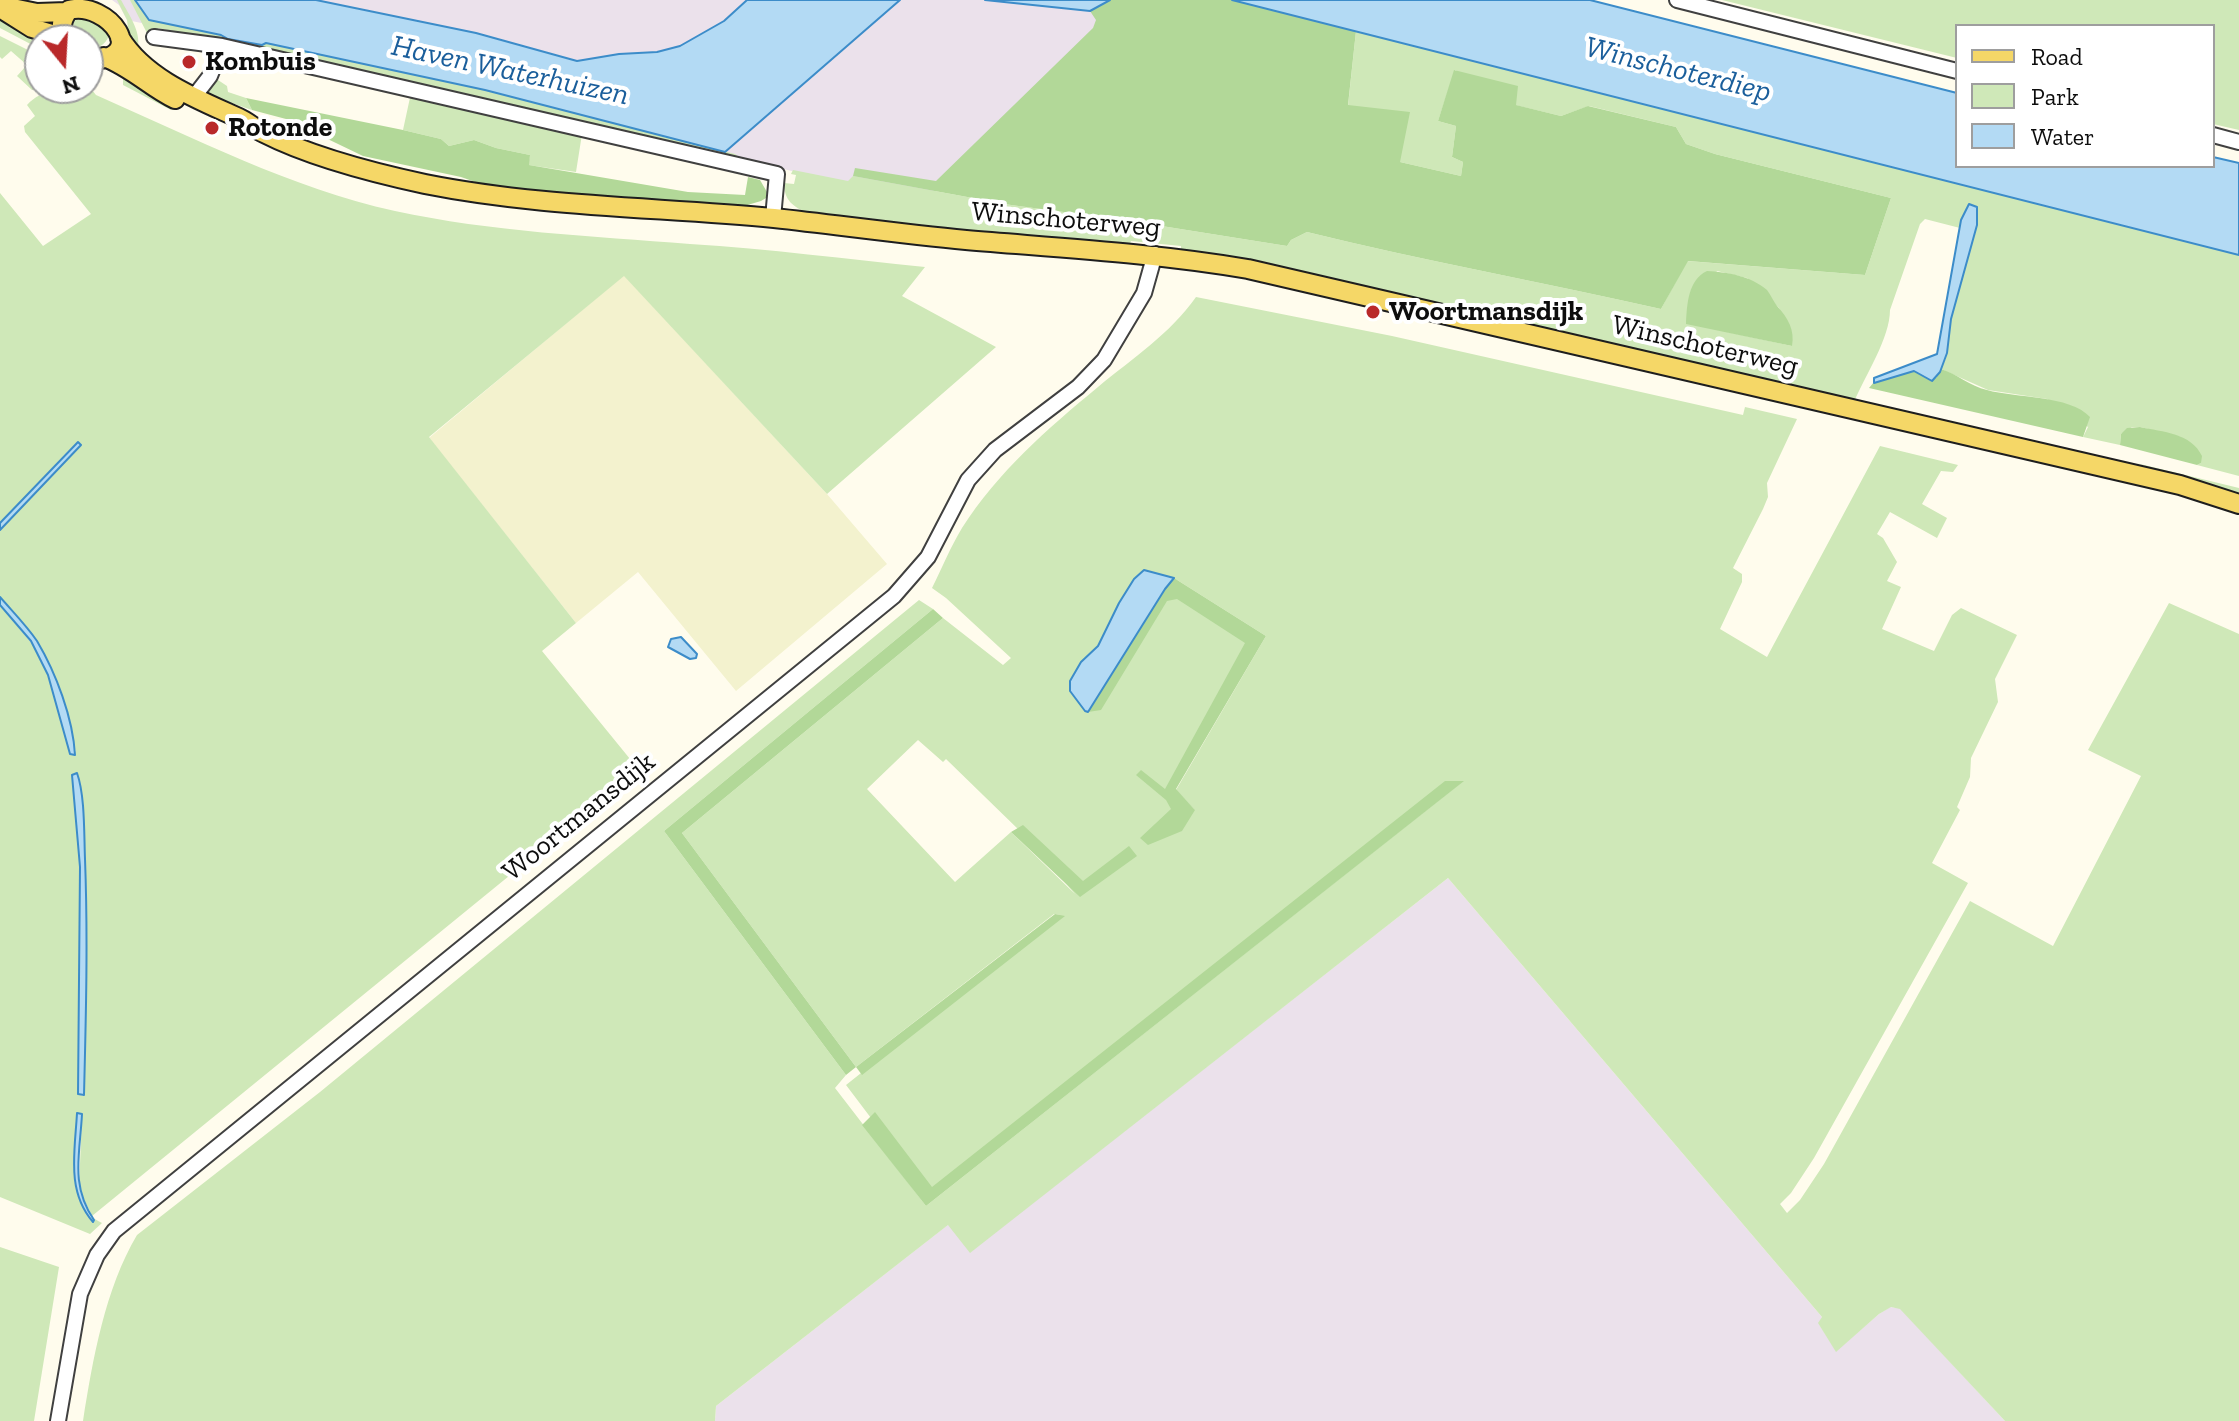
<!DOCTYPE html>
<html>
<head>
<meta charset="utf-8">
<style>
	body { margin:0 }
	#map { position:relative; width:2239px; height:1421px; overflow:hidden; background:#fffced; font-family:"Zilla Slab",serif }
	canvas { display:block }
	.legend { position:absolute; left:1955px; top:24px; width:260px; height:144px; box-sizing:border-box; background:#fff; border:2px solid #9e9e9e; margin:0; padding:10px 14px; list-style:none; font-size:24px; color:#0d0d0d }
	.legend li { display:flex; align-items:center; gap:16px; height:40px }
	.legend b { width:40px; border:2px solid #9e9e9e }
	.north { position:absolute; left:24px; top:24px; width:80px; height:80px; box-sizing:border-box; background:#fff; border:2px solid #9e9e9e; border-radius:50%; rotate:162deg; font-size:22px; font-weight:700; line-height:32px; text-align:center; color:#0d0d0d }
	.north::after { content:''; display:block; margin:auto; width:28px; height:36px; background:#b9292a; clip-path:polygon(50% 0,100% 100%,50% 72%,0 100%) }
</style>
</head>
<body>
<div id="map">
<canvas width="2239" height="1421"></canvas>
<ul class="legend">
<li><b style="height:10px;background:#f5d767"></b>Road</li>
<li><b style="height:22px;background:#cfe8b8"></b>Park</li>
<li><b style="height:22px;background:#b3daf4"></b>Water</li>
</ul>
<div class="north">N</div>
</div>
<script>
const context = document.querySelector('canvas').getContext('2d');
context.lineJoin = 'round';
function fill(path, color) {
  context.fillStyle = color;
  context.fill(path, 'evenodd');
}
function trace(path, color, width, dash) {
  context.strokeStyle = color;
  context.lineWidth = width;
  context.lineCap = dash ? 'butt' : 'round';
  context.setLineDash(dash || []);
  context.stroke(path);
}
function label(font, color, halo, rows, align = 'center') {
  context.font = font + ' "Zilla Slab",serif';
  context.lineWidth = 8;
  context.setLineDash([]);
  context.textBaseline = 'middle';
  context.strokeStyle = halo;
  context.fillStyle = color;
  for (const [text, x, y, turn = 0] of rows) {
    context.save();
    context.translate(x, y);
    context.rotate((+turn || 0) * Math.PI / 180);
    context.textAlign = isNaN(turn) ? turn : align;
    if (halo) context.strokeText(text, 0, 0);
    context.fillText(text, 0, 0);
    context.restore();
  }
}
fill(new Path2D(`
	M 112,0 L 1034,0 L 1116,8 L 928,198 L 852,186 L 502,99 L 127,20 L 119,5 Z
	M 1448,878 L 1822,1317 L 1819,1324 L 1836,1351 L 1879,1314 L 1890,1307 L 1900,1308 L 2005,1421 L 715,1421 L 716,1406 L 949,1224 L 970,1252 Z`), '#ebe1eb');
fill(new Path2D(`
	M 624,275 L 827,494 L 887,564 L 736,691 L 638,572 L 576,623 L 429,438 Z`), '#f3f2ce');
fill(new Path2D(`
	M 117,0 L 121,0 C 129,15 141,31 138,48 L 129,37 L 127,20 Z
	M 130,0 L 135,0 L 149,20 L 221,35 L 228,39 L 262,45 L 266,43 L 485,90 L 735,154 L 740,158 L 767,164 L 767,168 L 242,45 L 158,28 L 155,35 L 148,35 Z
	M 1722,0 L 2239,0 L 2239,130 L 2213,124 L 2213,26 L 1957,26 L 1957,58 Z
	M 85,12 L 110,31 C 108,43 100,49 88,49 L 88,40 L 73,38 C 70,26 74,18 85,12 Z
	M 0,18 L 52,40 L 40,40 L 40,49 L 0,28 Z
	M 1356,31 L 2239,255 L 2239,476 L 2197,465 L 2201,463 L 2181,437 L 2140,427 L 2132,427 L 2121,434 L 2120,445 L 2083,437 L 2088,427 L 2047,399 L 1988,390 L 1941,369 L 1946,358 L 1951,319 L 1978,218 L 1961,220 L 1960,228 L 1925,219 L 1920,224 L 1890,310 C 1890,338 1865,376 1854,402 L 1394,298 L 1290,268 L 1181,249 L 1181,246 L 1131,241 L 1130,244 L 997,237 L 924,225 L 808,213 C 793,207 784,200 784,183 L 794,184 L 796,175 L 791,174 L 793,170 L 848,181 L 853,176 L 1011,205 L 1124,220 L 1287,246 L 1291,240 L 1307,232 C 1424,261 1543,282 1661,309 L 1687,261 L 1865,275 L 1891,198 L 1715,154 L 1686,144 L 1676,127 L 1589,106 L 1561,116 L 1515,105 L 1455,70 L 1438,121 L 1456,126 L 1452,157 L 1463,162 L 1461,176 L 1400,162 L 1348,106 ZM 1717,271 L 1747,278 L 1779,308 L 1792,346 L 1686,323 Z
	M 0,36 L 40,56 L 40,88 L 44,88 L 32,90 L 17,76 L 27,65 L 11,51 L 2,59 L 0,57 Z
	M 126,73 L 154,97 L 172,109 L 171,110 L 123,85 L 123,78 Z
	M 215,78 L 227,86 L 228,92 L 246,98 L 252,110 L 208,95 L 209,91 L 205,90 Z
	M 88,85 L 96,95 C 194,138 291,188 395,211 C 492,232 592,236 690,244 C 769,249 847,259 925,267 L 902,296 L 996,347 L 827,494 L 624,276 L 429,437 L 576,623 L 542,651 L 639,770 L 92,1216 L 79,1189 L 82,1114 L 78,1113 C 76,1150 62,1204 102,1223 L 90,1234 L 0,1197 L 0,605 L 37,650 L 48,675 L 76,753 C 67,715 58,674 36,641 C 26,625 12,611 0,597 L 0,530 L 81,444 L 78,442 L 68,451 L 0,523 L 0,193 L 43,246 L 91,214 L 25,132 L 24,126 L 35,116 L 27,105 C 42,88 67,88 88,88 ZM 76,773 L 84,833 L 86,893 L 83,1096 L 78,1094 L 80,867 L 72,775 Z
	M 411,93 L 582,134 L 576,172 L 528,165 L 530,155 L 496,148 L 474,140 L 449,146 L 441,139 L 403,130 Z
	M 1196,297 L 1392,336 L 1743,415 L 1745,407 L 1797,419 L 1767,483 L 1768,497 L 1763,509 L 1733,568 L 1742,574 L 1742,582 L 1720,629 L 1767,657 L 1880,446 L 1958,465 L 1953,472 L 1941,471 L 1922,504 L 1947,518 L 1937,538 L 1890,512 L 1877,534 L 1883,538 L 1897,562 L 1887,581 L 1901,587 L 1882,629 L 1934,651 L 1952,615 L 1961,608 L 2017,635 L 1995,679 L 1998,702 L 1971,758 L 1970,777 L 1957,807 L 1960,810 L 1932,863 L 1968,883 L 1814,1158 L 1791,1193 L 1780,1204 L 1787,1213 L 1800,1200 L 1824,1164 L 1970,901 L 2053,946 L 2141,776 L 2088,750 L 2169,603 L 2239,634 L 2239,1421 L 2005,1421 L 1900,1309 L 1891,1307 L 1879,1314 L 1836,1352 L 1818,1323 L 1822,1317 L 1448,878 L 970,1253 L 948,1225 L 716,1406 L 715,1421 L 83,1421 C 93,1358 105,1289 137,1235 L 320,1092 L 919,600 L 933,609 L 664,831 L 846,1075 L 835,1088 L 926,1206 L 1462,782 L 930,1196 L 846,1085 L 1060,915 L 1054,914 L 856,1067 L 682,833 L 943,618 L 1003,665 L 1011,658 L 946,598 L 932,588 C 942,568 951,546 962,528 C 998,472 1047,429 1098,387 C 1133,358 1170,334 1196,297 ZM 1174,578 L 1266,636 L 1176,790 L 1195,810 L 1169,793 L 1257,641 ZM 918,740 L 943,762 L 946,759 L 1020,831 L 1075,894 L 1011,832 L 955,882 L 867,789 Z
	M 2136,463 L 2239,488 L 2239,497 Z
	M 0,1247 L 59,1267 L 34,1421 L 0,1421 Z`), '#cfe8b8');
fill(new Path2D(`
	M 1110,0 L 1232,0 L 1356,31 L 1348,105 L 1410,112 L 1400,162 L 1461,176 L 1463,162 L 1452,157 L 1456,126 L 1438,121 L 1454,70 L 1518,86 L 1516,105 L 1561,116 L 1588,106 L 1676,127 L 1686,144 L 1715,154 L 1891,198 L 1865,275 L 1688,261 L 1661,309 C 1543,282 1424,261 1307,232 L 1291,240 L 1287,246 L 1124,220 L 1011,205 L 853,176 L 855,168 L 936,181 L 1093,28 L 1096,20 L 1090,11 Z
	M 246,98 L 403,130 L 441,139 L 449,146 L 474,140 L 496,148 L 530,155 L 529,165 L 688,192 L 745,195 L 748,177 L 760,180 L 767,192 L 766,198 L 761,201 L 744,206 L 644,201 L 484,185 L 461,177 L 363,156 L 286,119 L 252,110 Z
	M 1707,271 C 1727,272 1751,276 1767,290 C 1771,295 1773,301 1777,306 C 1788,318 1795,330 1792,346 L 1686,324 C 1687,304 1688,280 1707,271 Z
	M 1941,369 C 1957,374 1970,386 1987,390 C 2015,398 2070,395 2090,417 L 2083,437 L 1869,388 L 1874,382 L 1914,371 L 1924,377 L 1936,378 Z
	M 2140,427 C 2163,432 2191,433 2202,456 L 2201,463 L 2197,465 L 2120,445 L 2121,434 L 2127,428 Z
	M 1174,578 L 1266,636 L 1176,789 L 1195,810 L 1182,831 L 1148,845 L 1140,838 L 1171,809 L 1166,800 L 1136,775 L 1141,770 L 1165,789 L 1245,643 L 1177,599 L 1167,601 L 1101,710 L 1088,712 L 1165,589 Z
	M 933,609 L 943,618 L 682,833 L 856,1067 L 1055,914 L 1065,916 L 862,1075 L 856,1067 L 846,1075 L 664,831 Z
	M 1445,781 L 1464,781 L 926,1206 L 862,1125 L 875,1112 L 932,1187 Z
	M 1023,825 L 1083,881 L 1129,846 L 1137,856 L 1080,897 L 1011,832 Z`), '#b2d898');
const water = new Path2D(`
	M 135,0 L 316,0 L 476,33 L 577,61 L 619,54 L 657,52 L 680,46 L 724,21 L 747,0 L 900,0 L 725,152 L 485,90 L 266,43 L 262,45 L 228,39 L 221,35 L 149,20 Z
	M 985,0 L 1110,0 L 1090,11 Z
	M 1232,0 L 1590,0 L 1957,93 L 1957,166 L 2213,166 L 2213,157 L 2239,163 L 2239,255 Z
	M 1969,204 L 1977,207 L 1977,225 L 1951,319 L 1947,353 L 1940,372 L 1932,381 L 1914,371 L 1874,383 L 1874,378 L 1937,354 L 1961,220 Z
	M 78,442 L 81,445 L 0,530 L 0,523 Z
	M 1144,570 L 1174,578 L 1165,589 L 1088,712 L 1085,711 L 1070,691 L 1070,681 L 1081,662 L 1098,646 L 1119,603 L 1134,579 Z
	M 0,597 C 12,611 26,625 37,641 C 56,673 73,718 75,755 L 70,754 L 48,675 L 31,641 L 0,605 Z
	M 681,637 L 697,654 L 696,658 L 690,659 L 668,647 L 671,639 Z
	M 77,773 C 85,795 84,834 85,859 C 88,937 86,1016 84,1095 L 78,1094 L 80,867 L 72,775 Z
	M 77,1113 L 82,1114 C 80,1154 70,1185 94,1220 L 93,1222 C 66,1191 75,1151 77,1113 Z`);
fill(water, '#b3daf4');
trace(water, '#3c8cc9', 2);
const minor = new Path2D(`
	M 1677,0 L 1957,71
	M 154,37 L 222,46 L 777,174 L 773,218
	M 193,98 L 210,76 L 222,46
	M 2213,135 L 2239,142
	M 58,1421 L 80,1294 L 97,1255 L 114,1231 L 894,596 L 928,557 L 968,480 L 995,450 L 1078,387 L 1104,360 L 1144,293 L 1155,254`);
const major = new Path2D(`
	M 7,7 L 37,13 L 67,12
	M 0,8 L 32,28 L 62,37
	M 120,38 C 145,79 197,99 239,118 C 248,122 255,129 264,133 C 311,157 374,173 425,184 C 540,207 658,207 774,218 C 838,225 902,234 966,240 C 1060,248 1154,253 1248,269 L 2180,485 L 2239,504
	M 63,40 C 60,29 61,19 69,10 C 108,0 153,60 88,60
	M 104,57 C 130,66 150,87 175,99`);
trace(minor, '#404040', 18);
trace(major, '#1e1e1e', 22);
trace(minor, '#fff', 14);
trace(major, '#f5d767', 18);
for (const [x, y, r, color] of [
	[189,62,8,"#b9292a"],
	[212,128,8,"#b9292a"],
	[1373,312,8,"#b9292a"]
]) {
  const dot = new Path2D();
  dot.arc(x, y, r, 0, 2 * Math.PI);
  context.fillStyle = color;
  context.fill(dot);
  trace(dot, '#fff', 3);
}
label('bold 28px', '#0d0d0d', '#fff', [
	["Kombuis",205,62],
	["Rotonde",228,128],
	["Woortmansdijk",1389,312]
], 'left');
label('28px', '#0d0d0d', '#fff', [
	["Winschoterweg",1066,220,5],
	["Winschoterweg",1705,346,13],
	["Woortmansdijk",579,817,-39]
]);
label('italic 30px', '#1a5e9b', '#fff', [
	["Winschoterdiep",1678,70,14],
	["Haven Waterhuizen",510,71,12]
]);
</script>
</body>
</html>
